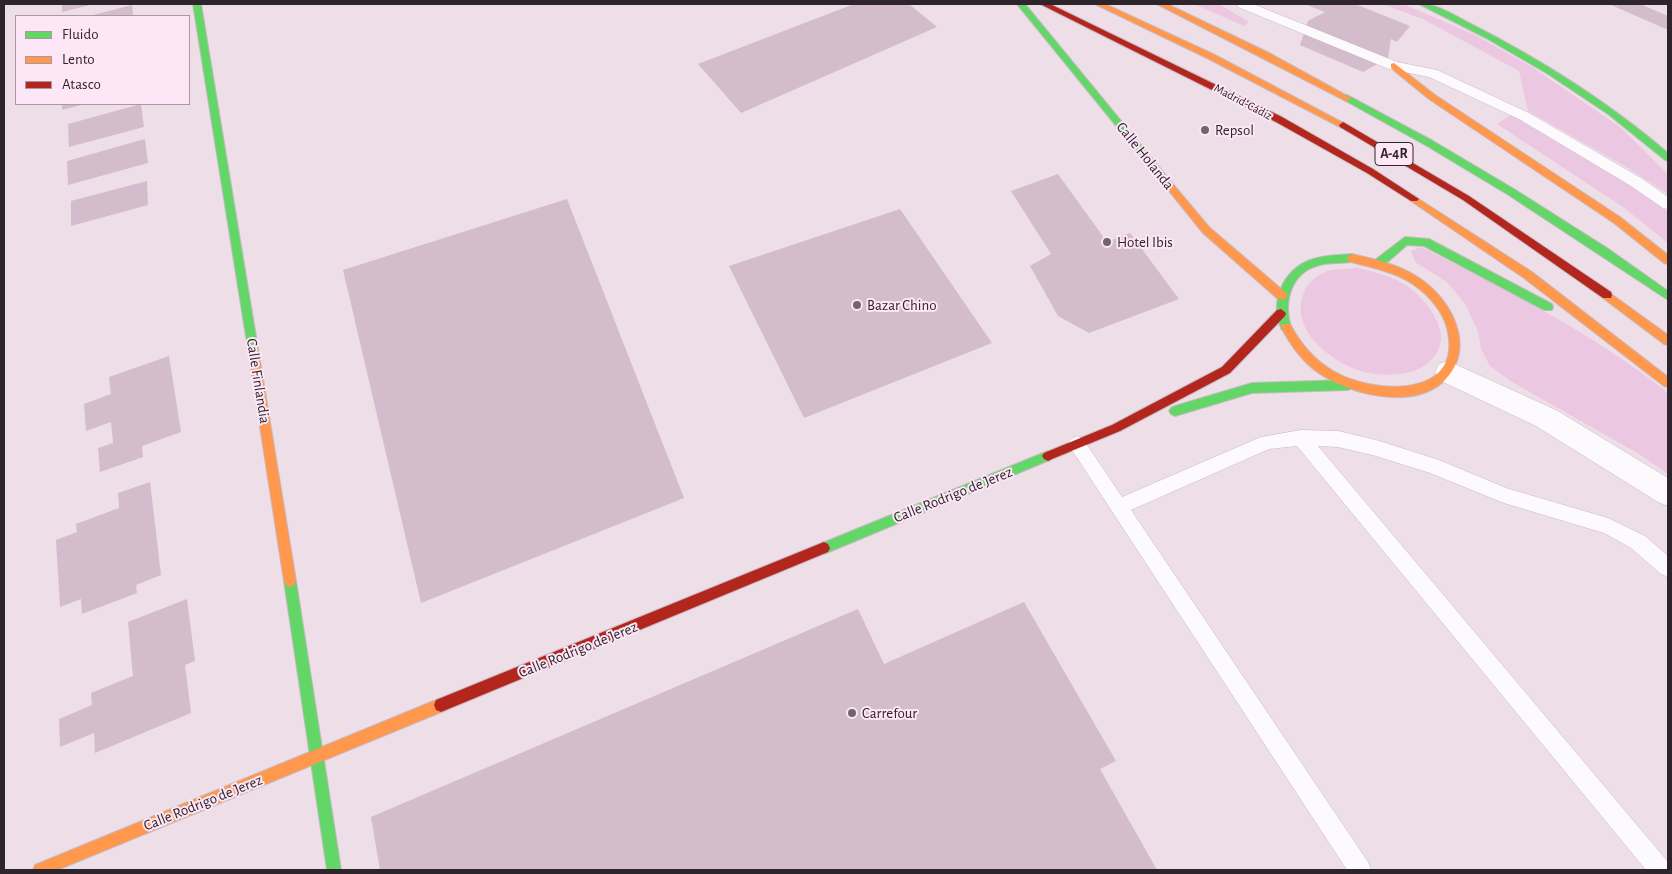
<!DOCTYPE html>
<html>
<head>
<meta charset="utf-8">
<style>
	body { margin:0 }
	#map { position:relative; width:1672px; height:874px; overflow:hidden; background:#eddee8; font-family:"Alegreya Sans",sans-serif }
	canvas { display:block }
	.frame { position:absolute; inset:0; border:5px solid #2e242b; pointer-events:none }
	.legend { position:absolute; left:15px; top:15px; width:175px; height:90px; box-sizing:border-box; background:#fde7f6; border:1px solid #aa99a5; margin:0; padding:6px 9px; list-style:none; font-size:15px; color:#2e242b }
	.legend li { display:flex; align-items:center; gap:10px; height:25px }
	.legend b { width:25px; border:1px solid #aa99a5 }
</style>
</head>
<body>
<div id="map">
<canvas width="1672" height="874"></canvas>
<div class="frame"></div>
<ul class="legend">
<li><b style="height:6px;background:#63d668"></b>Fluido</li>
<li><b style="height:6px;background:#ff974d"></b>Lento</li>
<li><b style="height:6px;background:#b3261e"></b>Atasco</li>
</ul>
</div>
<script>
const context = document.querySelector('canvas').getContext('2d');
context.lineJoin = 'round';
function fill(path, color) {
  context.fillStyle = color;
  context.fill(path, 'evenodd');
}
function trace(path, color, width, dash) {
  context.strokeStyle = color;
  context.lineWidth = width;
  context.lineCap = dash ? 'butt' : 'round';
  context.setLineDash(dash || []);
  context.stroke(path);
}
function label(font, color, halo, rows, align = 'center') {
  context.font = font + ' "Alegreya Sans",sans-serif';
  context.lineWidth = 4;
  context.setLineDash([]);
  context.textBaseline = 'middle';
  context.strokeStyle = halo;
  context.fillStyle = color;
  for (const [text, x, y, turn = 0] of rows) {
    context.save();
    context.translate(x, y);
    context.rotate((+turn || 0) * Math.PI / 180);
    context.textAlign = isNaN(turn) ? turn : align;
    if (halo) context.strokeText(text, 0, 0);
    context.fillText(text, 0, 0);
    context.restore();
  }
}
fill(new Path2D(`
	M 1194,4 L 1219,4 L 1249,22 L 1244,26 Z
	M 1382,4 L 1403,4 L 1473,34 L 1532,67 L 1620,127 L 1668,174 L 1668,194 L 1628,168 L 1528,111 L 1519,71 L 1423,19 Z
	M 1511,115 L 1633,186 L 1668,212 L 1668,243 L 1623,207 L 1497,124 Z
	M 1421,247 C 1506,290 1593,333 1668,393 L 1668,474 L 1639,454 L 1512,382 L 1490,366 L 1481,349 L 1478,332 L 1466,305 L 1447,282 L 1415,262 L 1411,251 Z
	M 1358,268 C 1378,273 1400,278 1416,293 C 1427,303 1442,323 1441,338 C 1440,360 1418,373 1399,374 C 1383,376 1363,374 1348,366 C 1319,352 1289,323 1305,290 C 1309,281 1321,272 1331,270 C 1340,269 1349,269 1358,268 Z`), '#ecc7e1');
fill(new Path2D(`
	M 62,4 L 94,4 L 62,12 Z
	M 854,4 L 909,4 L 937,27 L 741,113 L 698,64 Z
	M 1304,4 L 1355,4 L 1410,26 L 1397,42 L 1391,39 L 1388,58 L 1363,72 L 1300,45 L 1308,21 L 1325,12 Z
	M 1609,4 L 1640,4 L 1668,16 L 1668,30 Z
	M 132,5 L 133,16 L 89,16 Z
	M 62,104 L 85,104 L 62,110 Z
	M 141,104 L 144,127 L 69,147 L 68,124 Z
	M 145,139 L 148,163 L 68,185 L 67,161 Z
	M 1058,174 L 1107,242 L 1130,233 L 1179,299 L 1089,333 L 1058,316 L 1030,266 L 1051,254 L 1011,191 Z
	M 147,181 L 148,205 L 71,226 L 71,201 Z
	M 567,199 L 684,498 L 421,603 L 343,270 Z
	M 900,209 L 992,343 L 804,418 L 729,266 Z
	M 169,356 L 181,432 L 142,446 L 143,457 L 100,472 L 98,448 L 113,443 L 111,422 L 86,431 L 84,404 L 111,394 L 109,377 Z
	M 150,482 L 161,575 L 136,585 L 137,593 L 82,614 L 81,599 L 60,607 L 56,540 L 77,532 L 76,524 L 119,508 L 118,493 Z
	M 187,599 L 195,661 L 185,665 L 191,713 L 95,753 L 94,733 L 60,747 L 59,719 L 92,705 L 91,693 L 133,676 L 128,622 Z
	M 1024,602 L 1116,761 L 1100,769 L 1157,870 L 380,870 L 371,817 L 858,609 L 884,664 Z`), '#d3bdcc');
const lane = new Path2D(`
	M 1236,4 L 1253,4 L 1397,62 L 1437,70 L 1529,113 L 1641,178 L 1668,197 L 1668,209 L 1663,208 L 1631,186 L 1519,119 L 1429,77 L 1389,69 L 1238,7 Z
	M 1301,430 L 1338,431 L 1376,440 L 1439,460 L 1506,488 L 1608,518 L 1645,536 L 1668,556 L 1668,577 L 1661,574 L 1631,548 L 1604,533 L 1504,503 L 1430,473 L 1376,456 L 1338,447 L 1318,446 L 1668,862 L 1668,870 L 1646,870 L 1297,446 L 1269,449 L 1131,510 L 1368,862 L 1371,870 L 1347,870 L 1068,444 L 1071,439 L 1077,436 L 1083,439 L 1122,497 L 1261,437 Z`);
const street = new Path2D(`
	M 1448,361 L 1556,410 L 1668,478 L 1668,506 L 1658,502 L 1536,426 L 1439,380 L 1435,372 L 1439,364 Z`);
const fast = new Path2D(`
	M 193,4 L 201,4 L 258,349 L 253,353 L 248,349 Z
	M 1017,4 L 1025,4 L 1172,183 L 1172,187 L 1166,187 Z
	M 1419,4 C 1436,3 1456,16 1471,24 C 1542,60 1608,102 1668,153 L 1668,161 L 1665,160 L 1608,114 L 1548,74 L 1486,38 Z
	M 1347,95 L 1433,141 L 1514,189 L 1607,248 L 1668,291 L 1668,300 L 1507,194 L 1427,146 L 1344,100 L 1343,98 Z
	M 1405,237 L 1429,239 L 1552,304 L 1553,307 L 1552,310 L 1544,310 L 1424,246 L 1407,245 L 1383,266 L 1375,266 L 1374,263 L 1375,260 Z
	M 1352,254 L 1357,258 L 1356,261 C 1344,264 1332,262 1320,265 C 1291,272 1283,301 1291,327 L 1290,330 L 1282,330 C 1269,303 1282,271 1310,260 C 1324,255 1338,255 1352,254 Z
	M 1348,380 L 1352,382 L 1353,385 L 1352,388 L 1348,390 L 1252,393 L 1175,416 L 1171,414 L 1169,411 L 1171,408 L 1175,406 L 1252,383 Z
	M 1048,451 L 1052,453 L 1054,456 L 1052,459 L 824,554 L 820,552 L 818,548 L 820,544 Z
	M 290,575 L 294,577 L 296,581 L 341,870 L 327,870 L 284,581 L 286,577 Z`);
const slow = new Path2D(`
	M 1095,4 L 1105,4 L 1215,55 L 1347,125 L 1343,128 L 1340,127 L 1209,59 Z
	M 1157,4 L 1167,4 L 1267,52 L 1351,98 L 1347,101 L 1344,100 Z
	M 1394,63 L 1435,95 L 1620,217 L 1668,255 L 1668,264 L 1664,263 L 1614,223 L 1429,99 L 1391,68 L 1391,64 Z
	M 1169,182 L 1172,183 L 1209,227 L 1286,293 L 1287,296 L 1286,299 L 1278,299 L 1203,233 L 1166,187 L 1164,185 Z
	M 1414,196 L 1532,272 L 1668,377 L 1668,387 L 1664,386 L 1524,278 L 1411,201 L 1411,197 Z
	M 1352,254 C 1374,259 1397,264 1416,276 C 1451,297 1478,348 1444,381 C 1412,411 1347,394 1316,371 C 1300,359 1290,344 1281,327 L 1282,324 L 1290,324 C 1300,343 1314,360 1333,371 C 1374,395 1465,399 1447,328 C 1442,308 1424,290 1406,280 C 1388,270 1368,267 1348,261 L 1347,258 Z
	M 1607,291 L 1668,335 L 1668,345 L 1664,344 L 1603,298 L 1602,295 L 1603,292 Z
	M 253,345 L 258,349 L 296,581 L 294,585 L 290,587 L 286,585 L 284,581 L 248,349 Z
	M 441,698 L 446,700 L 448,705 L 446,710 L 57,870 L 33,870 L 35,865 Z`);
const jam = new Path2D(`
	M 1040,4 L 1050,4 L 1282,117 L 1373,169 L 1419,199 L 1417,201 L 1411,201 L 1367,173 L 1276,122 Z
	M 1343,122 L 1469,196 L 1611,292 L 1612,295 L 1611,298 L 1603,298 L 1463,200 L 1340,127 L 1339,125 Z
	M 1281,309 L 1286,313 L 1285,316 L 1230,373 L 1120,431 L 1052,459 L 1048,461 L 1044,459 L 1042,456 L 1044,453 L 1112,425 L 1222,367 L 1277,310 Z
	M 824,542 L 828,544 L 830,548 L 828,552 L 441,712 L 436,710 L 434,705 L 436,700 Z`);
trace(lane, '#c7bbc3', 1);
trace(street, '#c7bbc3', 1);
trace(fast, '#c7bbc3', 2);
trace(slow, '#c7bbc3', 2);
trace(jam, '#c7bbc3', 2);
fill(lane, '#fcfafc');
fill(street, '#fcfafc');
fill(fast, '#63d668');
fill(slow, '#ff974d');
fill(jam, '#b3261e');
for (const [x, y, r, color] of [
	[1205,130,5,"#71656d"],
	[1107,242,5,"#71656d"],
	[857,305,5,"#71656d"],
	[852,713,5,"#71656d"]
]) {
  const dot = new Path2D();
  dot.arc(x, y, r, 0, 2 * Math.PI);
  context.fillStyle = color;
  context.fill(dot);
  trace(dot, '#fde7f6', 2);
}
label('12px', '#2e242b', '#fde7f6', [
	["Madrid-Cádiz",1243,102,28]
]);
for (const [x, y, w] of [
	[1394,154,38]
]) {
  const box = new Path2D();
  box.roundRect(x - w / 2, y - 11.5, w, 23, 4);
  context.fillStyle = '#fde7f6';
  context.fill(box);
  trace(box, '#2e242b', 1);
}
label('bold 14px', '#2e242b', null, [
	["A-4R",1394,154]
]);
label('15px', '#2e242b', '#fde7f6', [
	["Repsol",1215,130],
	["Hotel Ibis",1117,242],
	["Bazar Chino",867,305],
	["Carrefour",862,713]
], 'left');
label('15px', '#2e242b', '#fde7f6', [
	["Calle Holanda",1145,156,51],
	["Calle Finlandia",258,381,81],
	["Calle Rodrigo de Jerez",953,495,-22],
	["Calle Rodrigo de Jerez",578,650,-22],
	["Calle Rodrigo de Jerez",203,803,-22]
]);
</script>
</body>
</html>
